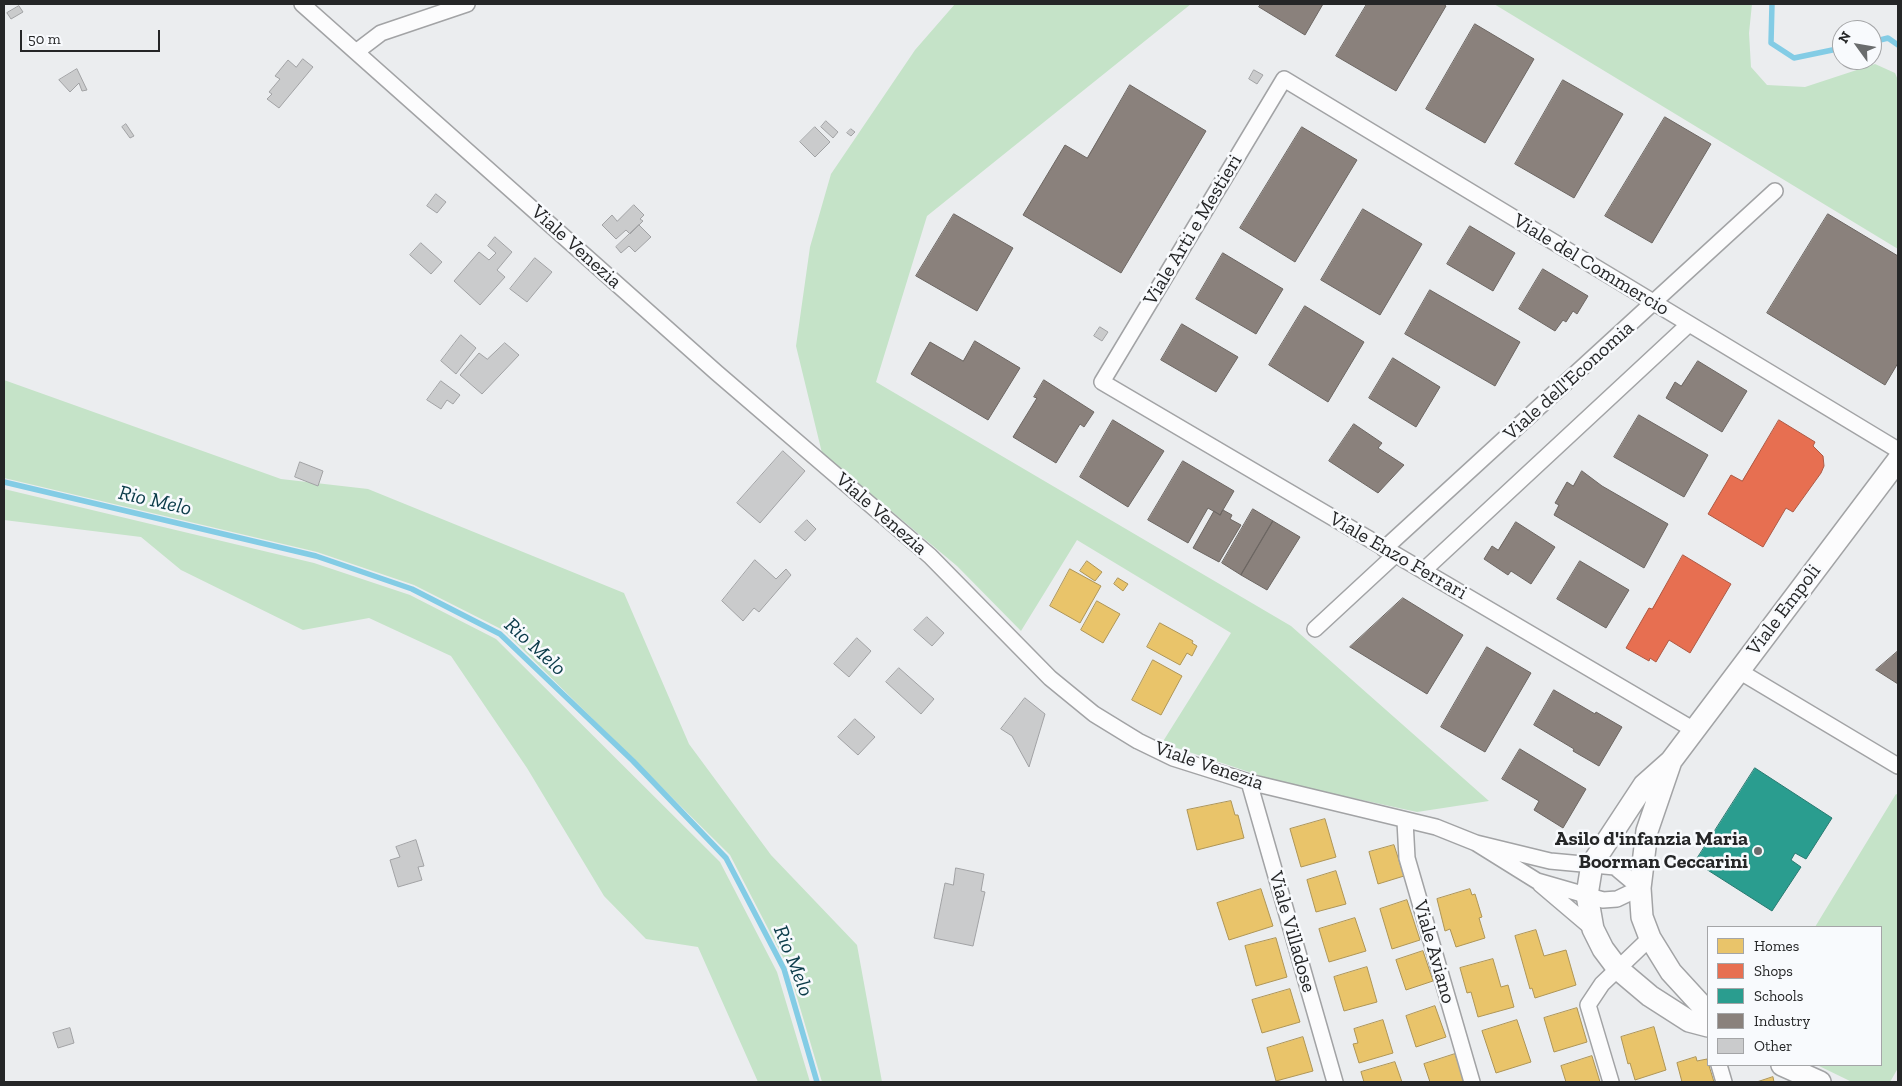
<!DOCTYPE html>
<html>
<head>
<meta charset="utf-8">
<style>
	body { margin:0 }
	#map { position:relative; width:1902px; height:1086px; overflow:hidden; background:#ebedef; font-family:"Zilla Slab",serif }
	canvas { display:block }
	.frame { position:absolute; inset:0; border:5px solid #252627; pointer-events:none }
	.legend { position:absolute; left:1707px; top:926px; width:175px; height:140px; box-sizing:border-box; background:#f8fafd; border:1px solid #a4a5a7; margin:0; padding:6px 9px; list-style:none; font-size:15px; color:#252627 }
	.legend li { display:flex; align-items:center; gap:10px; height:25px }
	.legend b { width:25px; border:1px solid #a4a5a7 }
	.north { position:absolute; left:1832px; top:20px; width:50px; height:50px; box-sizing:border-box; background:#f8fafd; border:1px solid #a4a5a7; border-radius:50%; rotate:302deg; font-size:14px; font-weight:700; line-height:20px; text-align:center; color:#252627 }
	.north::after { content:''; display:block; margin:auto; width:18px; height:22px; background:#6a6c6d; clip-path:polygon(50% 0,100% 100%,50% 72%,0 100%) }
	.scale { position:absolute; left:20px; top:30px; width:140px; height:22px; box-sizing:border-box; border:2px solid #252627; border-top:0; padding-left:6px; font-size:15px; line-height:18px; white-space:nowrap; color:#252627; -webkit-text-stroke:4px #f8fafd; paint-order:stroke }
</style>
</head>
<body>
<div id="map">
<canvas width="1902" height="1086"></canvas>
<div class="frame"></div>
<ul class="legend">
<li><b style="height:14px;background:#e9c46a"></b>Homes</li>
<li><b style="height:14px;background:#e76f51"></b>Shops</li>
<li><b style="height:14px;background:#2a9d8f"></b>Schools</li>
<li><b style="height:14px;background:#8a817c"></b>Industry</li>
<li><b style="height:14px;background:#cacbcc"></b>Other</li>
</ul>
<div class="north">N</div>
<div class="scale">50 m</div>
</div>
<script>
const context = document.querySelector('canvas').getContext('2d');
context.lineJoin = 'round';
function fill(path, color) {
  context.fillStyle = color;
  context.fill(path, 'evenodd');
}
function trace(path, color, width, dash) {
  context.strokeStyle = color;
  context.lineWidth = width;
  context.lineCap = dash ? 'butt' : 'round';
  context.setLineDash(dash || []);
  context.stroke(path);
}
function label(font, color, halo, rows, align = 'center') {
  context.font = font + ' "Zilla Slab",serif';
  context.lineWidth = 5;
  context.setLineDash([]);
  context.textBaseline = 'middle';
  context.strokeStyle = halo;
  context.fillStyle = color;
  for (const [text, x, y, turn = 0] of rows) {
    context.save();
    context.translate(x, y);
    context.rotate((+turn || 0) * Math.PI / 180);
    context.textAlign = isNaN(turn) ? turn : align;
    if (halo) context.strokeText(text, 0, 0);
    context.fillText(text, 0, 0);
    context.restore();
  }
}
fill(new Path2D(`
	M 955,4 L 1191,4 L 927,216 L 876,382 L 1291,626 L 1489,801 L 1417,812 L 1279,782 L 1162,743 L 1231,633 L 1077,540 L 1021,631 L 957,566 L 822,453 L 796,346 L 810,247 L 831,174 L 915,50 Z
	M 1494,4 L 1752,4 L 1749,33 L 1751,67 L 1767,85 L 1805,87 L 1875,64 L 1895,73 L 1898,80 L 1898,249 Z
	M 4,380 L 281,479 L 368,489 L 624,593 L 689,744 L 771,855 L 857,945 L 882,1082 L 822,1082 L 788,967 L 730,855 L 503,630 L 414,585 L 317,552 L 4,478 Z
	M 4,489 L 314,563 L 410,595 L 496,639 L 720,862 L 777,972 L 810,1082 L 758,1082 L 698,947 L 646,939 L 604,896 L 527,768 L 451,656 L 369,618 L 303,630 L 181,570 L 141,537 L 4,520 Z
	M 1896,794 L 1898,795 L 1898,1068 L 1890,1082 L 1852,1082 L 1817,1065 L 1881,1065 L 1881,927 L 1815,927 Z`), '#c5e3c8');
const homes = new Path2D(`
	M 1087,561 L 1102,572 L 1095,581 L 1080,571 Z
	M 1070,569 L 1101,586 L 1080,623 L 1050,606 Z
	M 1118,578 L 1128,584 L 1123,591 L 1114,584 Z
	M 1097,601 L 1120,614 L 1103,643 L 1081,630 Z
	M 1160,623 L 1193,641 L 1192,643 L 1197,646 L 1192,656 L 1187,653 L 1180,665 L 1147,647 Z
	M 1153,660 L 1182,676 L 1161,715 L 1132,700 Z
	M 1231,801 L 1235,815 L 1238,815 L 1244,838 L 1197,850 L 1187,810 Z
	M 1325,819 L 1336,857 L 1301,867 L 1290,829 Z
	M 1394,845 L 1404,876 L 1378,884 L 1369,852 Z
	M 1336,871 L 1346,904 L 1316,912 L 1307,880 Z
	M 1261,889 L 1273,926 L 1229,940 L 1217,903 Z
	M 1470,889 L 1472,895 L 1475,894 L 1482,917 L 1479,918 L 1485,938 L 1456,947 L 1450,929 L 1445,931 L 1437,899 Z
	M 1407,900 L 1420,940 L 1392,949 L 1380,909 Z
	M 1355,918 L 1366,951 L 1329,962 L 1319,929 Z
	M 1536,930 L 1544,956 L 1566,950 L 1576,985 L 1535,998 L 1532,988 L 1530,989 L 1515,936 Z
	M 1276,938 L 1287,977 L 1256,986 L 1245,946 Z
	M 1423,951 L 1433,981 L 1406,990 L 1396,960 Z
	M 1493,959 L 1501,987 L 1508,985 L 1514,1007 L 1478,1017 L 1471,992 L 1467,993 L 1460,968 Z
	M 1367,967 L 1377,1002 L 1344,1011 L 1334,977 Z
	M 1290,989 L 1300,1022 L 1262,1033 L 1252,1000 Z
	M 1435,1006 L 1446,1037 L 1416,1047 L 1406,1016 Z
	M 1577,1008 L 1587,1042 L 1554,1052 L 1544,1018 Z
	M 1383,1020 L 1393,1053 L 1359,1063 L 1353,1044 L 1358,1043 L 1354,1029 Z
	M 1517,1020 L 1531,1062 L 1496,1073 L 1482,1031 Z
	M 1654,1027 L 1666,1070 L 1635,1080 L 1630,1063 L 1628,1064 L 1621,1037 Z
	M 1303,1037 L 1313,1071 L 1276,1081 L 1267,1048 Z
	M 1455,1054 L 1465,1082 L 1430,1082 L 1424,1064 Z
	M 1592,1056 L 1600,1082 L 1566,1082 L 1561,1066 Z
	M 1696,1057 L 1697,1061 L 1707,1059 L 1714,1082 L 1682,1082 L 1677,1063 Z
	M 1395,1062 L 1402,1082 L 1364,1082 L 1361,1072 Z
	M 1773,1077 L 1774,1082 L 1757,1082 Z`);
fill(homes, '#e9c46a');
trace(homes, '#ae9556', 1);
const shops = new Path2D(`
	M 1779,420 L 1815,442 L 1813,446 L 1823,456 L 1824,466 L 1821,473 L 1793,512 L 1786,508 L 1763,547 L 1708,514 L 1731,475 L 1742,481 Z
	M 1683,555 L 1731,584 L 1690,653 L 1669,640 L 1656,662 L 1650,658 L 1649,661 L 1626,648 L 1649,608 L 1652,609 Z`);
fill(shops, '#e76f51');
trace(shops, '#ad5944', 1);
const schools = new Path2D(`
	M 1755,768 L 1832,818 L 1806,859 L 1795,853 L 1791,860 L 1801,867 L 1772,911 L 1695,862 Z`);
fill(schools, '#2a9d8f');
trace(schools, '#287970', 1);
const industry = new Path2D(`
	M 1261,4 L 1323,4 L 1305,35 L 1259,7 Z
	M 1367,4 L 1443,4 L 1446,6 L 1396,91 L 1336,56 Z
	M 1475,24 L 1534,59 L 1485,143 L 1426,109 Z
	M 1563,80 L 1623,114 L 1574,198 L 1515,164 Z
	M 1130,85 L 1206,131 L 1121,273 L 1023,215 L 1065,145 L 1087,158 Z
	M 1665,117 L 1711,144 L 1652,243 L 1605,216 Z
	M 1302,127 L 1357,160 L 1295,262 L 1240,228 Z
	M 1363,209 L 1422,244 L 1380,315 L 1321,280 Z
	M 954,214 L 1013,248 L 977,311 L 916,276 Z
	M 1828,214 L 1898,256 L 1898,363 L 1885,385 L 1767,313 Z
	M 1470,226 L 1515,253 L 1493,291 L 1447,264 Z
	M 1223,253 L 1283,289 L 1256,334 L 1196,299 Z
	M 1543,269 L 1588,296 L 1577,314 L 1573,311 L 1566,322 L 1563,320 L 1555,331 L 1519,309 Z
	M 1430,290 L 1520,342 L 1495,386 L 1405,334 Z
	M 1305,306 L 1364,342 L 1328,402 L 1269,365 Z
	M 1182,324 L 1238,357 L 1216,392 L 1161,360 Z
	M 975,341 L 1020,368 L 988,420 L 911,374 L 930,342 L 963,361 Z
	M 1393,358 L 1440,387 L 1416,427 L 1369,398 Z
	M 1698,361 L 1747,391 L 1722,432 L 1666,398 L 1675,382 L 1681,386 Z
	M 1044,380 L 1094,412 L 1084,427 L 1080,424 L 1056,463 L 1013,437 L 1037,398 L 1034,397 Z
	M 1639,415 L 1708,455 L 1684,497 L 1614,457 Z
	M 1113,420 L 1164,451 L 1128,507 L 1080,477 Z
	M 1354,424 L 1382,443 L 1378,448 L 1404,465 L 1378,493 L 1329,461 Z
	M 1183,461 L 1234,491 L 1220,515 L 1208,508 L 1188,543 L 1148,520 Z
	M 1582,471 L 1602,486 L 1668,524 L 1644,568 L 1554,515 L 1559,505 L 1555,503 L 1567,482 L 1573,486 Z
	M 1253,509 L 1273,521 L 1241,575 L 1222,563 Z
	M 1223,510 L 1232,515 L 1230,519 L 1241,525 L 1219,562 L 1193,548 L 1214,511 L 1220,515 Z
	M 1273,521 L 1300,537 L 1267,590 L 1241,575 Z
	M 1516,522 L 1555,547 L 1531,584 L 1511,571 L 1508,575 L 1484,559 L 1492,546 L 1498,550 Z
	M 1580,561 L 1629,590 L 1606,628 L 1557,599 Z
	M 1403,598 L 1463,635 L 1427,694 L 1350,647 Z
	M 1487,647 L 1531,673 L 1485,752 L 1441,727 Z
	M 1898,651 L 1898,684 L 1876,670 Z
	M 1554,690 L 1595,714 L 1596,712 L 1622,727 L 1599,766 L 1573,751 L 1574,749 L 1534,725 Z
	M 1520,749 L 1586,789 L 1563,828 L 1534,810 L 1539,801 L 1502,779 Z`);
fill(industry, '#8a817c');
trace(industry, '#6c6662', 1);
trace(new Path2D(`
	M 1772,4 L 1771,43 L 1794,58 L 1842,48
	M 1872,42 L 1888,38 L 1898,45
	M 4,482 L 316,556 L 412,589 L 500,634 L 633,761 L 726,858 L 784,969 L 817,1082`), '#83cce5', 5.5);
const building = new Path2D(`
	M 19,6 L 23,12 L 11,19 L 7,13 Z
	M 303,59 L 313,67 L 279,108 L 267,99 L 272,94 L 269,92 L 280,79 L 275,76 L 288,60 L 296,67 Z
	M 77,69 L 87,90 L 82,91 L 79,83 L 70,92 L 59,80 Z
	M 1254,70 L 1263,75 L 1257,84 L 1249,79 Z
	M 826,121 L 838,132 L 833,138 L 821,127 Z
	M 126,124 L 134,136 L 130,138 L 122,127 Z
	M 815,127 L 830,142 L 815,157 L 800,142 Z
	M 851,129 L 855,132 L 851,136 L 847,133 Z
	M 436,194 L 446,202 L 437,213 L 427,206 Z
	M 634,205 L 644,215 L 640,219 L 643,221 L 630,234 L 626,230 L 616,239 L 602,225 L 612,215 L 617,221 Z
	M 639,225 L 651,237 L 635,252 L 629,246 L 621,253 L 616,247 Z
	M 495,237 L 512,252 L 497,270 L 505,277 L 480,305 L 454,281 L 479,252 L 489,260 L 496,253 L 488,246 Z
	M 421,243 L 442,262 L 431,274 L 410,255 Z
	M 535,258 L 552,272 L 527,302 L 510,289 Z
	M 1100,327 L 1108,332 L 1102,341 L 1094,336 Z
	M 461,335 L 476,348 L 456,374 L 441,361 Z
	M 505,343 L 519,355 L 482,394 L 460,375 L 479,353 L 487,359 Z
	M 441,381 L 460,395 L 453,404 L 447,400 L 441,409 L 427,400 Z
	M 783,451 L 805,471 L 760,523 L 737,503 Z
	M 300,462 L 323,471 L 318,486 L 295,477 Z
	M 807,520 L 816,529 L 805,541 L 795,532 Z
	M 755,560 L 776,579 L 786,569 L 791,575 L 759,612 L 754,608 L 743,621 L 722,601 Z
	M 927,617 L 944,633 L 932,646 L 914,630 Z
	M 857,638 L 871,651 L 849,677 L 834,664 Z
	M 899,668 L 934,699 L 921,714 L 886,682 Z
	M 1025,698 L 1045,714 L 1029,767 L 1012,736 L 1001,729 Z
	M 855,719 L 875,737 L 858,755 L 838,737 Z
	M 416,840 L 424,866 L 418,867 L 422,880 L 398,887 L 390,860 L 400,857 L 396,847 Z
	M 956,868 L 984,874 L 981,891 L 985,892 L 973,946 L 934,938 L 945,883 L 953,885 Z
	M 70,1028 L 74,1043 L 58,1048 L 53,1033 Z`);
fill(building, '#cacbcc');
trace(building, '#a1a2a4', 1);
const street = new Path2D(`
	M 302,4 L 717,373 L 930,556 L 1050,678 L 1094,714 L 1138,741 L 1173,758 L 1249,782 L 1436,827 L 1476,843 L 1550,861 L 1615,867 L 1640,888 L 1617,899 L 1603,900 L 1537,881 L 1476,843
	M 356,52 L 381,33 L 467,4
	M 1384,549 L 1775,191
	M 1423,571 L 1689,324
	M 1315,629 L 1395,555
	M 1739,671 L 1898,766
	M 1694,730 L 1102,382 L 1284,79 L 1898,450
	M 1249,782 L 1335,1082
	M 1405,821 L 1407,858 L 1472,1082
	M 1540,884 L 1593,929
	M 1719,1065 L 1724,1082
	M 1611,1082 L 1588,1005 L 1602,984 L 1650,938`);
const secondary = new Path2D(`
	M 1671,761 L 1647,831 L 1640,888 L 1642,917 L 1650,938 L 1671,972 L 1704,1008 L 1708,1016
	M 1708,1026 L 1689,1021 L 1650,996 L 1618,969 L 1603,949 L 1593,929 L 1587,895 L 1592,864 L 1644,785 L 1671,761 L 1898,460
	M 1782,1065 L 1820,1082`);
trace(street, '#a2a3a5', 18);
trace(secondary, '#a2a3a5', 24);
trace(street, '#fcfcfd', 15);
trace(secondary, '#fcfcfd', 21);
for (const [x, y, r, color] of [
	[1758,851,5,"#6a6c6d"]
]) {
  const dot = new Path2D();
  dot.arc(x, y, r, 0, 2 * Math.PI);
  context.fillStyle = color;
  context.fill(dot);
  trace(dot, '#f8fafd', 2);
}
label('20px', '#252627', '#f8fafd', [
	["Viale Arti e Mestieri",1193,230,-59],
	["Viale Venezia",576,247,42],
	["Viale del Commercio",1591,265,31],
	["Viale dell'Economia",1569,381,-42],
	["Viale Venezia",881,514,41],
	["Viale Enzo Ferrari",1398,556,30],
	["Viale Empoli",1784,610,-53],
	["Viale Venezia",1209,766,19],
	["Viale Villadose",1292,932,74],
	["Viale Aviano",1434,952,74]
]);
label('bold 20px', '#252627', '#f8fafd', [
	["Asilo d'infanzia Maria",1748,839],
	["Boorman Ceccarini",1748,862]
], 'right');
label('italic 21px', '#0b3b49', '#f8fafd', [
	["Rio Melo",155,501,13],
	["Rio Melo",535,647,42],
	["Rio Melo",793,961,68]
]);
</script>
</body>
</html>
